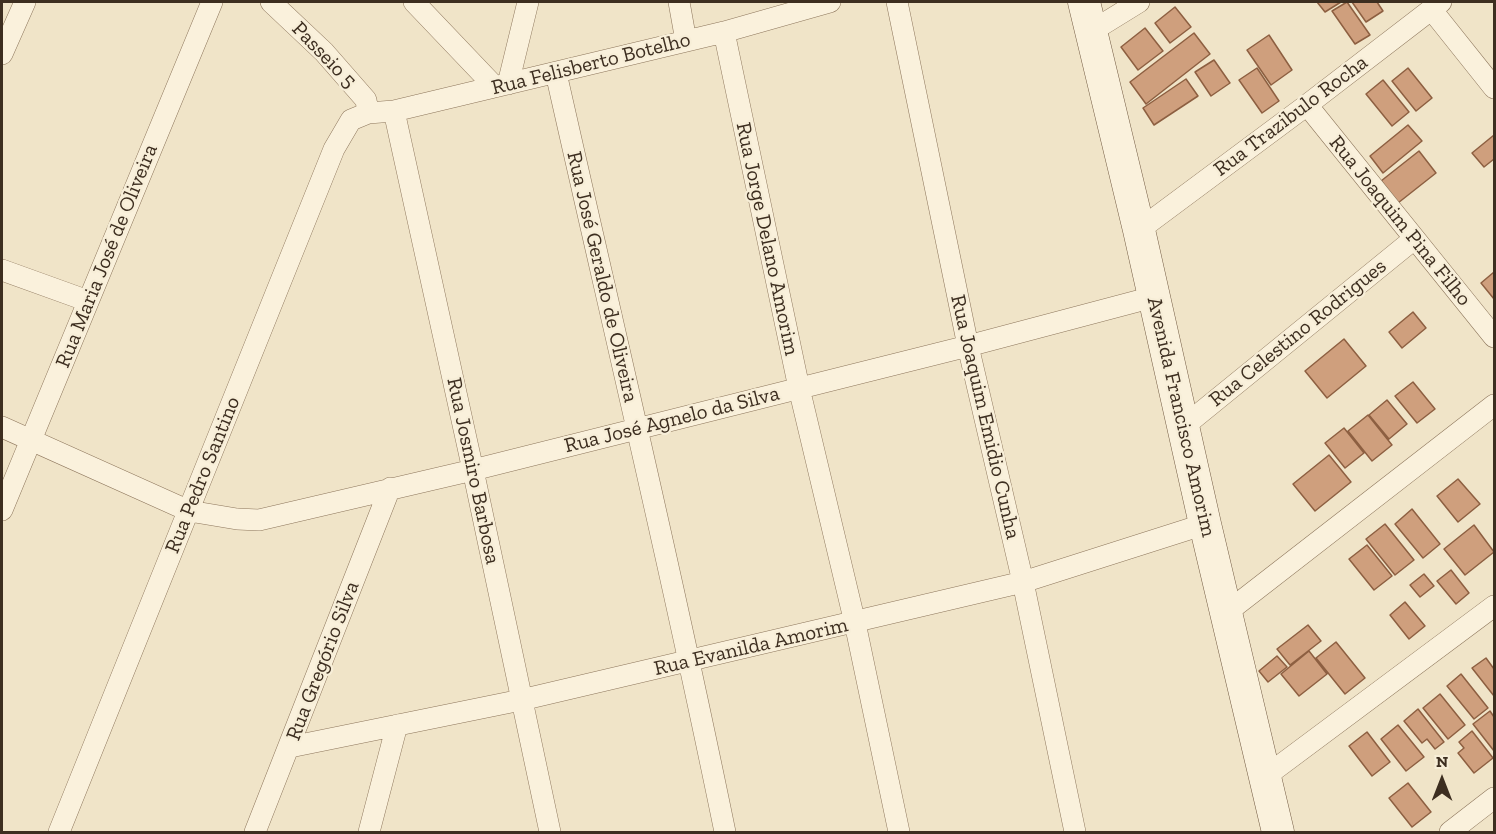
<!DOCTYPE html>
<html>
<head>
<meta charset="utf-8">
<style>
	body { margin:0 }
	#map { position:relative; width:1496px; height:834px; overflow:hidden; background:#f0e4c8; font-family:"Zilla Slab",serif }
	canvas { display:block }
	.frame { position:absolute; inset:0; border:3px solid #3d2e20; pointer-events:none }
	.north { position:absolute; left:1412px; top:750px; width:60px; height:60px; -webkit-text-stroke:4px #f7eed8; paint-order:stroke; rotate:0deg; font-size:16px; font-weight:700; line-height:24px; text-align:center; color:#3d2e20 }
	.north::after { content:''; display:block; margin:auto; width:21px; height:27px; background:#3d2e20; clip-path:polygon(50% 0,100% 100%,50% 72%,0 100%) }
</style>
</head>
<body>
<div id="map">
<canvas width="1496" height="834"></canvas>
<div class="frame"></div>
<div class="north">N</div>
</div>
<script>
const context = document.querySelector('canvas').getContext('2d');
context.lineJoin = 'round';
function fill(path, color) {
  context.fillStyle = color;
  context.fill(path, 'evenodd');
}
function trace(path, color, width, dash) {
  context.strokeStyle = color;
  context.lineWidth = width;
  context.lineCap = dash ? 'butt' : 'round';
  context.setLineDash(dash || []);
  context.stroke(path);
}
function label(font, color, halo, rows, align = 'center') {
  context.font = font + ' "Zilla Slab",serif';
  context.lineWidth = 4.5;
  context.setLineDash([]);
  context.textBaseline = 'middle';
  context.strokeStyle = halo;
  context.fillStyle = color;
  for (const [text, x, y, turn = 0] of rows) {
    context.save();
    context.translate(x, y);
    context.rotate((+turn || 0) * Math.PI / 180);
    context.textAlign = isNaN(turn) ? turn : align;
    if (halo) context.strokeText(text, 0, 0);
    context.fillText(text, 0, 0);
    context.restore();
  }
}
const building = new Path2D(`
	M 1317,2 L 1341,2 L 1325,12 Z
	M 1347,2 L 1370,35 L 1355,44 L 1332,11 Z
	M 1352,2 L 1377,2 L 1383,11 L 1366,22 Z
	M 1175,7 L 1191,27 L 1170,43 L 1155,23 Z
	M 1145,28 L 1163,51 L 1138,70 L 1121,47 Z
	M 1194,33 L 1210,54 L 1146,104 L 1130,82 Z
	M 1269,35 L 1292,70 L 1271,85 L 1247,50 Z
	M 1214,60 L 1230,83 L 1211,96 L 1195,72 Z
	M 1257,68 L 1279,101 L 1262,113 L 1239,80 Z
	M 1408,68 L 1432,98 L 1416,111 L 1392,81 Z
	M 1186,79 L 1198,96 L 1154,125 L 1143,108 Z
	M 1383,80 L 1409,112 L 1392,126 L 1366,94 Z
	M 1408,125 L 1422,141 L 1383,173 L 1370,156 Z
	M 1494,135 L 1494,159 L 1484,167 L 1472,153 Z
	M 1419,151 L 1436,173 L 1398,203 L 1381,181 Z
	M 1494,272 L 1494,299 L 1481,283 Z
	M 1413,312 L 1426,328 L 1402,348 L 1389,332 Z
	M 1344,339 L 1366,366 L 1327,398 L 1305,371 Z
	M 1413,382 L 1435,409 L 1417,423 L 1395,396 Z
	M 1387,400 L 1407,424 L 1389,439 L 1369,415 Z
	M 1368,415 L 1392,445 L 1372,461 L 1348,431 Z
	M 1344,428 L 1364,453 L 1345,468 L 1325,443 Z
	M 1329,455 L 1351,482 L 1315,511 L 1293,484 Z
	M 1458,479 L 1480,504 L 1458,522 L 1437,496 Z
	M 1412,509 L 1440,544 L 1423,558 L 1395,524 Z
	M 1385,524 L 1414,560 L 1395,575 L 1366,539 Z
	M 1474,525 L 1494,552 L 1465,575 L 1444,549 Z
	M 1367,545 L 1392,576 L 1374,590 L 1349,559 Z
	M 1451,570 L 1469,593 L 1456,604 L 1437,581 Z
	M 1424,574 L 1434,586 L 1420,597 L 1410,585 Z
	M 1405,602 L 1425,626 L 1409,639 L 1390,615 Z
	M 1308,625 L 1321,641 L 1290,665 L 1277,649 Z
	M 1336,642 L 1365,678 L 1345,694 L 1316,658 Z
	M 1309,651 L 1327,674 L 1299,696 L 1281,674 Z
	M 1277,656 L 1287,667 L 1268,682 L 1259,671 Z
	M 1486,658 L 1494,669 L 1494,696 L 1472,668 Z
	M 1461,674 L 1488,708 L 1474,719 L 1447,686 Z
	M 1440,694 L 1465,725 L 1448,739 L 1423,708 Z
	M 1418,709 L 1444,742 L 1435,749 L 1427,739 L 1422,743 L 1404,721 Z
	M 1490,711 L 1494,717 L 1494,751 L 1473,724 Z
	M 1398,725 L 1424,757 L 1406,771 L 1381,739 Z
	M 1472,731 L 1493,758 L 1474,773 L 1458,753 L 1464,748 L 1459,742 Z
	M 1367,732 L 1390,762 L 1372,776 L 1349,746 Z
	M 1408,783 L 1431,812 L 1412,827 L 1389,798 Z`);
fill(building, '#cf9f7d');
trace(building, '#8d5f41', 1.5);
const minor = new Path2D(`
	M 271,2 L 324,52 L 366,100 L 368,113
	M 414,2 L 495,87
	M 679,2 L 686,41
	M 897,2 L 968,346 L 1023,582 L 1075,832
	M 1431,9 L 1494,88
	M 1092,31 L 1139,2
	M 724,32 L 799,388 L 855,623 L 899,832
	M 2,54 L 25,2
	M 556,73 C 613,326 673,578 725,832
	M 508,84 L 528,2
	M 1307,105 L 1494,337
	M 394,111 L 473,470 L 550,832
	M 1139,230 L 1307,105 L 1441,2
	M 2,270 L 88,301
	M 2,427 L 189,511 L 237,519 L 259,520 L 473,470 L 968,346 L 1153,297
	M 1183,427 L 1414,239
	M 2,510 L 212,2
	M 1226,613 L 1494,405
	M 290,747 L 521,700 L 1023,582 L 1205,524
	M 1266,776 L 1494,606
	M 59,832 L 334,149 L 351,120 L 368,113 L 394,111 L 724,32 L 830,2
	M 255,832 L 390,488
	M 369,832 L 397,725
	M 1450,832 L 1494,798`);
const secondary = new Path2D(`
	M 1084,2 L 1139,230 L 1205,524 L 1278,832`);
trace(minor, '#8d765c', 22);
trace(secondary, '#6f573f', 33);
trace(minor, '#faf1dc', 21);
trace(secondary, '#faf1dc', 32);
label('21px', '#3d2e20', '#f7eed8', [
	["Passeio 5",324,55,46],
	["Rua Felisberto Botelho",591,64,-14],
	["Rua Trazibulo Rocha",1291,116,-37],
	["Rua Joaquim Pina Filho",1400,221,51],
	["Rua Jorge Delano Amorim",767,239,78],
	["Rua Maria José de Oliveira",107,256,-68],
	["Rua José Geraldo de Oliveira",602,277,77],
	["Rua Celestino Rodrigues",1298,333,-39],
	["Rua Joaquim Emidio Cunha",985,417,77],
	["Avenida Francisco Amorim",1181,417,77],
	["Rua José Agnelo da Silva",672,420,-14],
	["Rua Josmiro Barbosa",473,471,78],
	["Rua Pedro Santino",203,475,-68],
	["Rua Evanilda Amorim",751,647,-13],
	["Rua Gregório Silva",323,661,-69]
]);
</script>
</body>
</html>
